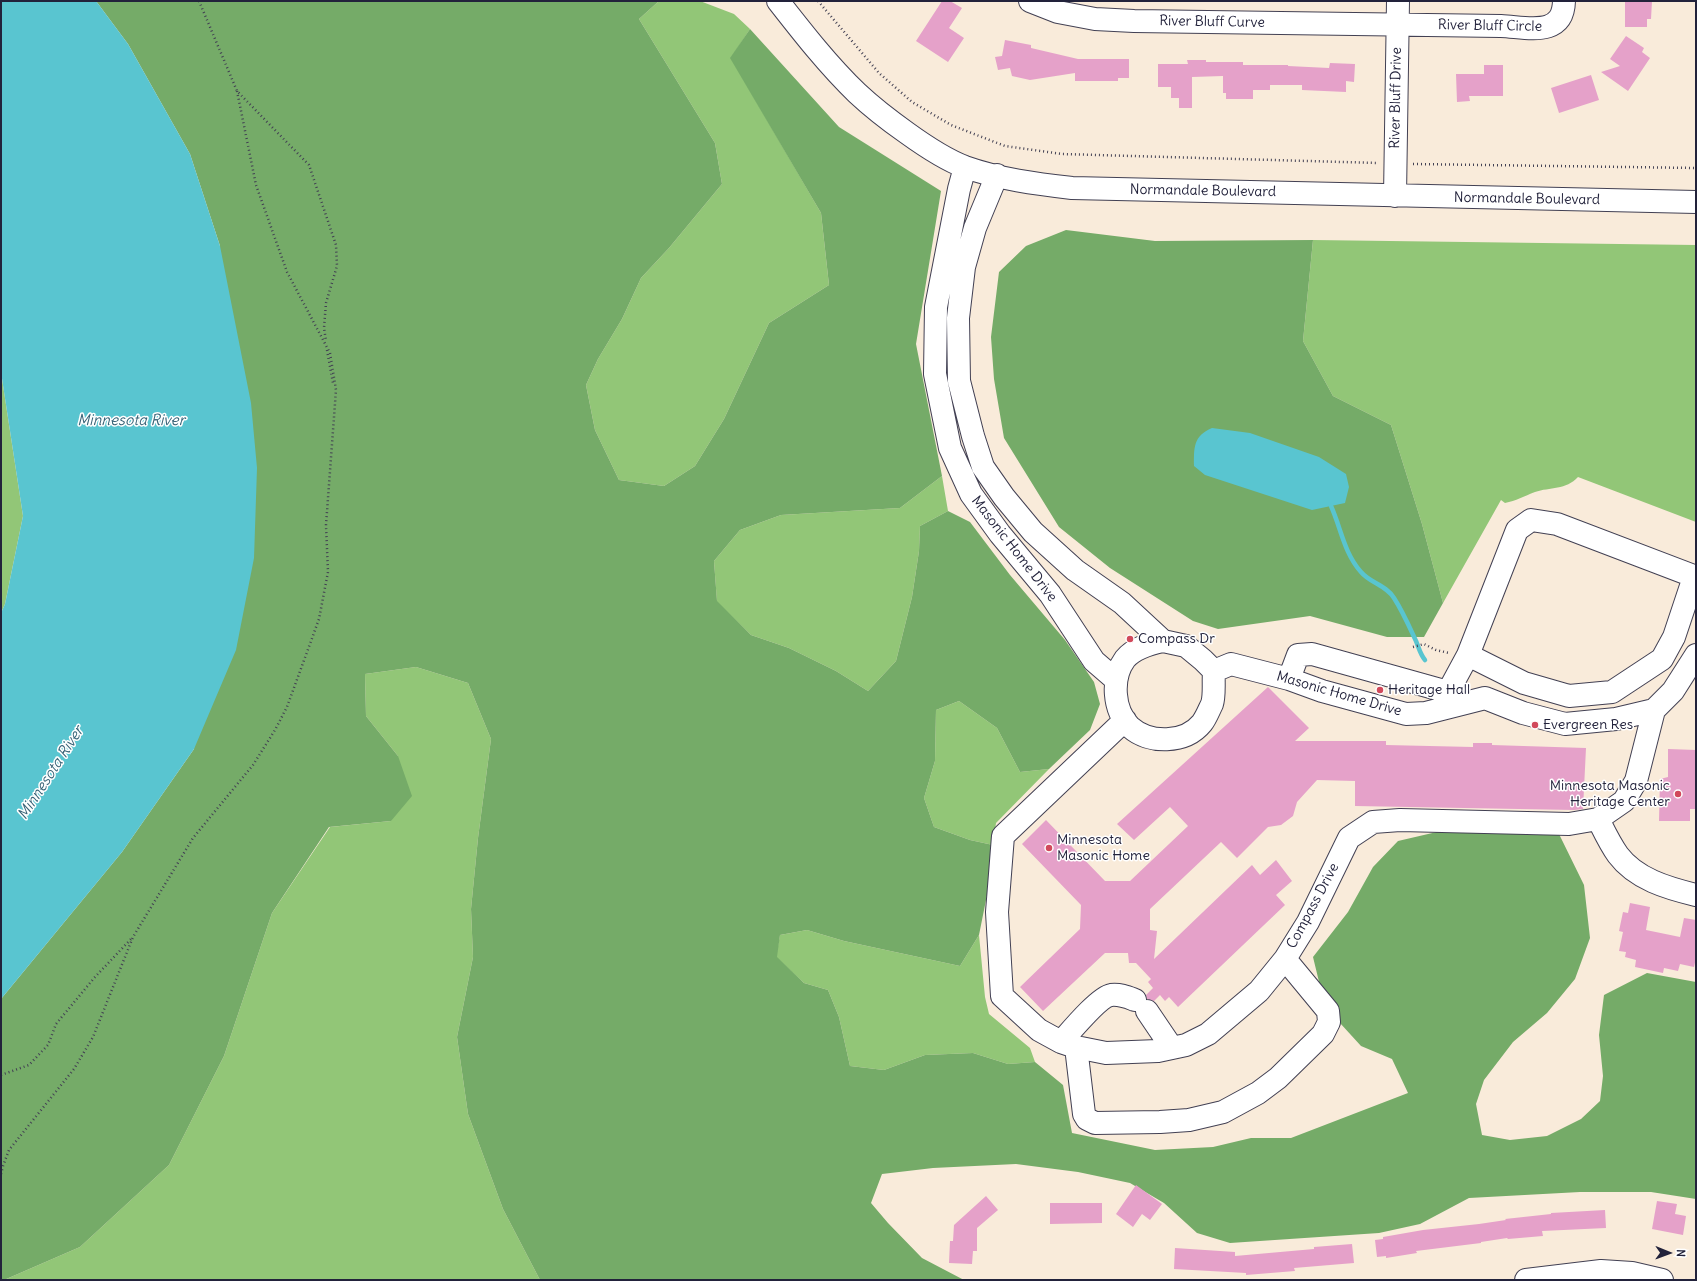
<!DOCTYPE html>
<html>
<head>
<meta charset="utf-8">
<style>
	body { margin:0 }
	#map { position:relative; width:1697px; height:1281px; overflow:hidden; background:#f9ebda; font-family:Delius,sans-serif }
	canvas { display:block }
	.frame { position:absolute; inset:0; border:2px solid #22223b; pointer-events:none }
	.north { position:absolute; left:1649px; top:1233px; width:40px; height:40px; -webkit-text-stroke:3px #fff; paint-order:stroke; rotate:91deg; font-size:11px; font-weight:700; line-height:16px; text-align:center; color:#22223b }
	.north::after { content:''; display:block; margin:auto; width:14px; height:18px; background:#22223b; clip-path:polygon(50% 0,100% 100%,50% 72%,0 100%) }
</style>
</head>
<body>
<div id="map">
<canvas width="1697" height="1281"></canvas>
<div class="frame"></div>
<div class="north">N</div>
</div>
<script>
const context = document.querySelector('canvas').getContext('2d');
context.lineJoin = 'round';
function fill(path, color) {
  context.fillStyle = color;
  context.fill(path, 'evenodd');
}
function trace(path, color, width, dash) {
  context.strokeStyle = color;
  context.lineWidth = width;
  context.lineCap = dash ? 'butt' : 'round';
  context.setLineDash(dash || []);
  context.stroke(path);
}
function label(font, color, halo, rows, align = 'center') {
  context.font = font + ' Delius,sans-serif';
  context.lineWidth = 3;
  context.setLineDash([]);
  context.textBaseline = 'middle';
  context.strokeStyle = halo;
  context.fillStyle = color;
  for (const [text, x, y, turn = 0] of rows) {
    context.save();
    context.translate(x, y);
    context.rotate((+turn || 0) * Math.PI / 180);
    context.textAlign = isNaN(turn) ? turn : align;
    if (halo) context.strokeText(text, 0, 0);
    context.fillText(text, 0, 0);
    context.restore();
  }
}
fill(new Path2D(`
	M 659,1 L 700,1 L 734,14 L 750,29 L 731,58 L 821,213 L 829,285 L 769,323 L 724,419 L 695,466 L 664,486 L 619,480 L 595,430 L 586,385 L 598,359 L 622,319 L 641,278 L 669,248 L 722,184 L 715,143 L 639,19 Z
	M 1313,240 L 1696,245 L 1696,522 L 1578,477 C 1566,490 1550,487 1535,492 C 1524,496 1516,501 1505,503 L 1501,500 L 1443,603 L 1422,524 L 1391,425 L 1333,396 L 1303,341 Z
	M 1,372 L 23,516 L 5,604 L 1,613 Z
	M 942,476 L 948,511 L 920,526 L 919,551 L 912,597 L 896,661 L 868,691 L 836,671 L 789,648 L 751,635 L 717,602 L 714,561 L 740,530 L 781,515 L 900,508 Z
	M 416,667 L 468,683 L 491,739 L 478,838 L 471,909 L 473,957 L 457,1037 L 468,1114 L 503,1209 L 540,1280 L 4,1280 L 80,1247 L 169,1165 L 224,1056 L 272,913 L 330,827 L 391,821 L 398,756 L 366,716 L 365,674 Z
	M 959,701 L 997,728 L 1020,772 L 1049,769 L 996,823 L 993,845 L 970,840 L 934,827 L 924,798 L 935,761 L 936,710 Z
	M 807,930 L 844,941 L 960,966 L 979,935 L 985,997 L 989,1014 L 1030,1048 L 1035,1062 L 1008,1064 L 973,1053 L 925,1055 L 884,1070 L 850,1066 L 839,1017 L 828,990 L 804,983 L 776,957 L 780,935 Z`), '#92c677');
fill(new Path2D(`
	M 96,1 L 659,1 L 639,19 L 715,143 L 722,184 L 669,248 L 641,278 L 622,319 L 598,359 L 586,385 L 595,430 L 619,480 L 664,486 L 695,466 L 724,419 L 769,323 L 829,285 L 821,213 L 730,58 L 750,29 L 839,127 L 941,191 L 916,344 L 942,476 L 900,508 L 781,515 L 740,530 L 714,561 L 717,601 L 751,635 L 789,648 L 836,671 L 868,691 L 896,661 L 912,597 L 919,551 L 920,526 L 948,511 L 970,522 L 1010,575 L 1065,640 L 1094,682 L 1100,704 L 1090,730 L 1049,769 L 1020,772 L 997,728 L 959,701 L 936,710 L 935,761 L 924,798 L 934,827 L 970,840 L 993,845 L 989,885 L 979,935 L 960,966 L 844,941 L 807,930 L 780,935 L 777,957 L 804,983 L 828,990 L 839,1017 L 850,1066 L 884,1070 L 925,1055 L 973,1053 L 1008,1064 L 1035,1062 L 1063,1085 L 1072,1133 L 1155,1150 L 1213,1147 L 1251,1138 L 1291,1138 L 1408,1093 L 1392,1059 L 1361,1046 L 1340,1023 L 1321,990 L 1313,957 L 1348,912 L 1373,867 L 1398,841 L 1441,831 L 1559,834 L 1584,885 L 1590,938 L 1575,979 L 1547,1013 L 1513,1042 L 1484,1080 L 1476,1104 L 1482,1135 L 1510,1140 L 1547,1136 L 1581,1119 L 1600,1101 L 1603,1076 L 1599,1035 L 1604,995 L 1647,973 L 1696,982 L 1696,1199 L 1651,1192 L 1580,1192 L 1469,1198 L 1420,1224 L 1379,1233 L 1230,1243 L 1197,1233 L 1164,1203 L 1130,1183 L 1078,1172 L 1016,1164 L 933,1168 L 882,1174 L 871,1203 L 888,1223 L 922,1258 L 964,1280 L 540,1280 L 503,1209 L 468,1114 L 457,1037 L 473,957 L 471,909 L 478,838 L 491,739 L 468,683 L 416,667 L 365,674 L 366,716 L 398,756 L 412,796 L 391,821 L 329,827 L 272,913 L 224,1056 L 169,1165 L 80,1247 L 4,1280 L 1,1280 L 1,999 L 122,852 L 194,749 L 220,246 L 190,154 L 128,44 Z
	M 1066,230 L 1155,241 L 1313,240 L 1303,341 L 1333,396 L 1391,425 L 1422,524 L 1443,603 L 1424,637 L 1387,637 L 1310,616 L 1218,629 L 1193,621 L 1110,568 L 1059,527 L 1004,438 L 994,379 L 991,337 L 999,272 L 1026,246 Z`), '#75ab68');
fill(new Path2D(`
	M 1,1 L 96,1 L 128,44 L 190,154 L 220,246 L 251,403 L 257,468 L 254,558 L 236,650 L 194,749 L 122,852 L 1,999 L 1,613 L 5,604 L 23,516 L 1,372 Z
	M 1212,428 L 1250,433 L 1319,457 L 1346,474 L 1349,487 L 1345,503 L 1312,510 L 1205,475 L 1194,466 C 1194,448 1193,436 1212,428 Z`), '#59c5d0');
trace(new Path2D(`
	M 1331,506 C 1341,528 1344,553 1361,572 C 1370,583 1386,585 1394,598 C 1403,612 1409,626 1416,641 C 1419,648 1420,654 1425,660`), '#59c5d0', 4.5);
fill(new Path2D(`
	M 942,1 L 950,1 L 962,8 L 949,28 L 964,38 L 948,62 L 916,41 Z
	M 1625,1 L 1652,1 L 1651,19 L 1647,19 L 1647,27 L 1625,27 Z
	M 1626,36 L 1644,48 L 1642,52 L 1650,58 L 1628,91 L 1601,72 L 1620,66 L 1610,59 Z
	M 1005,40 L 1031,45 L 1031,48 L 1078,59 L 1129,59 L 1129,78 L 1118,78 L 1118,81 L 1075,81 L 1075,73 L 1030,80 L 1012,76 L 1010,68 L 998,70 L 995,57 L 1002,56 Z
	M 1187,60 L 1206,60 L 1206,62 L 1243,62 L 1243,65 L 1288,65 L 1288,66 L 1329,68 L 1330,63 L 1355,64 L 1354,82 L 1346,81 L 1346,92 L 1302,90 L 1302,85 L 1270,85 L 1270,90 L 1253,90 L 1253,99 L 1226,99 L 1226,93 L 1223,93 L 1223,76 L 1192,77 L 1192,108 L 1179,108 L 1179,98 L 1171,98 L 1171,87 L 1158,87 L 1158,64 L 1188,64 Z
	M 1484,65 L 1503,65 L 1503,96 L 1469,96 L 1470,101 L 1457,102 L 1456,74 L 1484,74 Z
	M 1591,75 L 1599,100 L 1559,113 L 1551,88 Z
	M 1268,687 L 1309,728 L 1295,741 L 1386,741 L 1386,745 L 1473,747 L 1473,743 L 1492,743 L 1492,745 L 1586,748 L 1583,809 L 1574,810 L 1355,806 L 1355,781 L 1317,780 L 1297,802 L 1293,816 L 1281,825 L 1268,827 L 1237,858 L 1221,842 L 1150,909 L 1150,930 L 1157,931 L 1154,959 L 1252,865 L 1260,875 L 1276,860 L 1292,881 L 1276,895 L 1285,905 L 1178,1007 L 1169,997 L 1165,1001 L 1160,995 L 1154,1001 L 1147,999 L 1146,995 L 1153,988 L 1148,982 L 1151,979 L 1136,963 L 1129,963 L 1128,953 L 1105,953 L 1043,1011 L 1020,987 L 1080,929 L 1081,905 L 1022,844 L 1046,820 L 1105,881 L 1130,881 L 1188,826 L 1170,807 L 1134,840 L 1117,824 Z
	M 1668,749 L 1696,750 L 1696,809 L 1690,809 L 1690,821 L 1659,821 L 1660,779 L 1668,777 Z
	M 1630,903 L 1650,907 L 1646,930 L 1680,937 L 1684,918 L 1696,920 L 1696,958 L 1694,967 L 1680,964 L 1678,971 L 1664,968 L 1663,973 L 1635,967 L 1636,960 L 1625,957 L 1626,952 L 1619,951 L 1623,932 L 1619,931 L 1623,912 L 1628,913 Z
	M 1136,1185 L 1162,1204 L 1150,1220 L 1142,1214 L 1133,1227 L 1116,1214 Z
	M 986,1196 L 998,1210 L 977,1228 L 977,1251 L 973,1251 L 972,1264 L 949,1263 L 950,1241 L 953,1241 L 954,1225 Z
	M 1657,1201 L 1677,1204 L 1675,1214 L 1686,1216 L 1683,1235 L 1652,1229 Z
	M 1050,1203 L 1102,1203 L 1102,1223 L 1050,1224 Z
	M 1605,1210 L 1606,1228 L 1542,1231 L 1543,1236 L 1508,1239 L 1507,1238 L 1481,1242 L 1481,1243 L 1416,1251 L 1417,1253 L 1386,1258 L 1386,1256 L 1377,1257 L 1375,1240 L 1383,1239 L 1383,1237 L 1423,1230 L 1479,1224 L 1506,1220 L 1505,1219 L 1551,1214 L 1551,1213 Z
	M 1352,1244 L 1354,1263 L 1294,1268 L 1295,1271 L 1246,1275 L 1246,1273 L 1174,1269 L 1175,1248 L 1235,1252 L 1235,1256 L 1314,1249 L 1314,1247 Z`), '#e5a1c9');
const minor = new Path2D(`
	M 778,1 C 803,33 828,65 857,93 C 873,108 890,121 907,133 C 925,146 944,159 965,167 C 999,179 1036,184 1072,188 L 1696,202
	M 1030,1 L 1058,12 L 1095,19 L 1134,21 L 1501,26 C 1527,27 1563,38 1564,1
	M 965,167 L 959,189 L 936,307 L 935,374 L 950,448 L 971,494 L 1000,534 L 1050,594 L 1094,661 L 1116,680
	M 997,175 L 975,228 L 964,267 L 958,318 L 959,381 L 973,436 L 983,467 L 1004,497 L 1033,532 L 1075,570 L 1122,603 L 1163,641
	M 1395,196 L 1398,1
	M 1163,641 L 1186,646 L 1203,660 L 1214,671 C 1213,681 1215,695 1212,704 C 1209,710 1206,718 1202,723 C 1185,744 1149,744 1130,727 C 1113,710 1111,678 1125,659 C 1134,648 1149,644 1163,641 Z
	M 1468,655 L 1524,683 L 1569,696 L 1612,692 L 1662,659 L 1674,637 L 1694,577
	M 1214,671 L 1231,664 L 1289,679 L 1322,691 L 1406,714 L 1426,713 L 1485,698 L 1523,713 L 1565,724 L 1616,719 L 1654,710 L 1673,691 L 1696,655
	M 1289,679 L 1298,655 L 1312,654 L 1448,692 L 1468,655 L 1517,530 L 1531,520 L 1557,524 L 1696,577
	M 1125,720 L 1003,836 L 997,912 L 1002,996 L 1039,1030 L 1061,1042 L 1076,1047 L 1106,1053 L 1158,1051 L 1186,1045 L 1208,1034 L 1259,991 L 1285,959 L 1308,922 L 1349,838 L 1373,822 L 1400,820 L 1569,824 L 1598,819 L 1624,801 L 1636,781 L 1654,710
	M 1598,819 C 1604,831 1610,844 1618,855 C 1636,879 1667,888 1696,895
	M 1147,1011 L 1172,1048
	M 1061,1042 C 1070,1032 1099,997 1111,995 C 1120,994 1127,997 1135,1000
	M 1076,1047 L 1084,1114 L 1087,1119 L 1095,1123 L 1160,1122 L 1189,1120 L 1223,1112 L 1258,1093 L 1278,1078 L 1323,1034 L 1329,1022 L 1328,1011 L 1285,959
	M 1526,1280 L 1601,1271 L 1632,1273 L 1662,1280`);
trace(minor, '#424053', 24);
trace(new Path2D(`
	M 199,1 L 237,91 L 309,165 L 336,245 L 337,266 L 326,303 L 324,328 L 326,341
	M 818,1 L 879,73 L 912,102 L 951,125 L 1005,146 L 1062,154 L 1378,163
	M 1413,164 L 1696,168
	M 327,350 L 333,383
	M 1413,647 L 1424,644 L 1436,650 L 1449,653
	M 1,1075 L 29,1065 L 48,1045 L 56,1024 L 95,977 L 132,938
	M 1,1174 L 3,1166 L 9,1150 L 74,1069 L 93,1037 L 133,937 L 193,838 L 253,765 L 275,730 L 287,707 L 319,619 L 328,572 L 326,525 L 336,390 L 330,353 L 287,272 L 256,185 L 237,91`), '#424053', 2.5, [1, 3]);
trace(minor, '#fff', 22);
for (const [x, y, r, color] of [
	[1130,639,4,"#d1495b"],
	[1380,690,4,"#d1495b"],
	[1535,725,4,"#d1495b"],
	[1678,794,4,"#d1495b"],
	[1049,848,4,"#d1495b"]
]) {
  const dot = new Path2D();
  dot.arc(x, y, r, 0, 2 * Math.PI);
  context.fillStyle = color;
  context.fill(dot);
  trace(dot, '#fff', 1.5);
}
label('14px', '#22223b', '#fff', [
	["River Bluff Curve",1212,22,1],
	["River Bluff Circle",1490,26,1],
	["River Bluff Drive",1396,98,-89],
	["Normandale Boulevard",1203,191,1],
	["Normandale Boulevard",1527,199,1],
	["Masonic Home Drive",1014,549,52],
	["Masonic Home Drive",1339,694,16],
	["Compass Drive",1313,906,-62]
]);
label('14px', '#22223b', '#fff', [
	["Compass Dr",1138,639],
	["Heritage Hall",1388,690],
	["Evergreen Res",1543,725],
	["Minnesota Masonic",1670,786,"right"],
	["Heritage Center",1670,802,"right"],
	["Minnesota",1057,840],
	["Masonic Home",1057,856]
], 'left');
label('italic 15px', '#386377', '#fff', [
	["Minnesota River",131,421],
	["Minnesota River",51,773,-57]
]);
</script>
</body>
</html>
